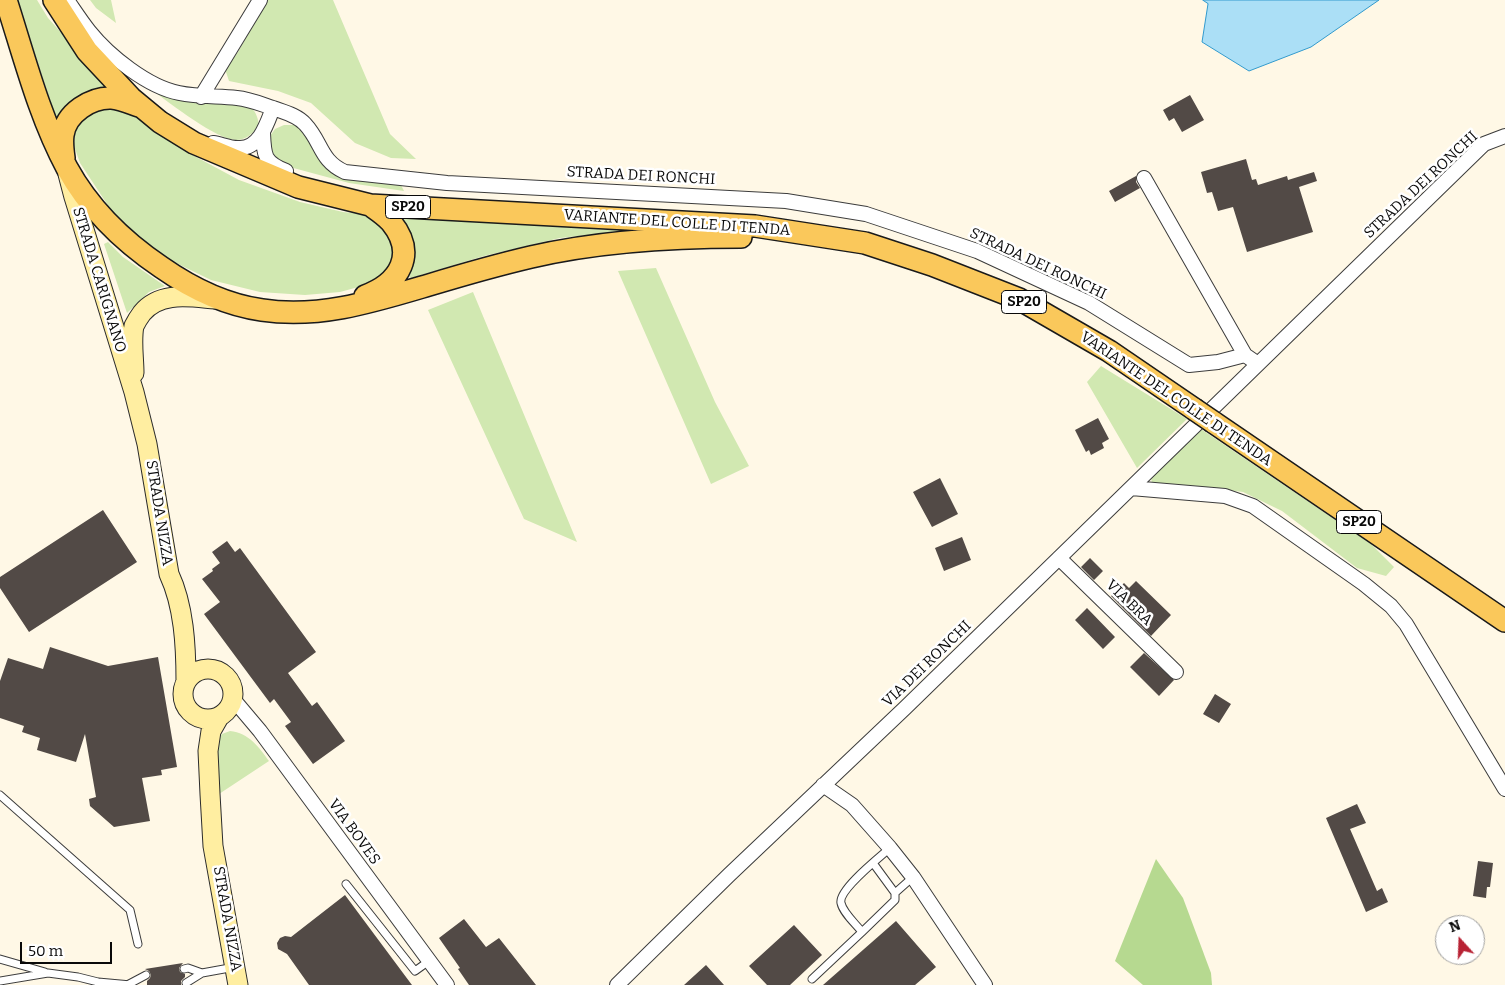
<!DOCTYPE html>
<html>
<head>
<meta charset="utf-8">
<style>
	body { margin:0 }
	#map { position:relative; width:1505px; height:985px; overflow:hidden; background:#fff8e6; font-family:Bitter,serif }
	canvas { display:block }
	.north { position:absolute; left:1435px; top:915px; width:50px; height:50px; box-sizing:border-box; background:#fff; border:1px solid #9d9d9d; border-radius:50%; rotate:340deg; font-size:14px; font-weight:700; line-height:20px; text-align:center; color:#090909 }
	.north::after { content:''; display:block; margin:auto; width:18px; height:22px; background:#b82234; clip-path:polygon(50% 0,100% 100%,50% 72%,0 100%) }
	.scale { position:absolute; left:20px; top:942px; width:92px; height:22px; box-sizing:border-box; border:2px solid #090909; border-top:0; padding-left:6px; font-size:15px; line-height:18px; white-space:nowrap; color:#090909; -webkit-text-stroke:4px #fff; paint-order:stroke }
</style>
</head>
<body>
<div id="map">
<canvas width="1505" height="985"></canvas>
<div class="north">N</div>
<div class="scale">50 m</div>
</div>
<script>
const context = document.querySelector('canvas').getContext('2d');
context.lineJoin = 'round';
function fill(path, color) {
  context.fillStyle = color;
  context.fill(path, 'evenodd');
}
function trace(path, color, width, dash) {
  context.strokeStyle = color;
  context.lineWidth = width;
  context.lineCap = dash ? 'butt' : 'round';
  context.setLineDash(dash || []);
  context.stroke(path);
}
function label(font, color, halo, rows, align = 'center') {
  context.font = font + ' Bitter,serif';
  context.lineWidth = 5;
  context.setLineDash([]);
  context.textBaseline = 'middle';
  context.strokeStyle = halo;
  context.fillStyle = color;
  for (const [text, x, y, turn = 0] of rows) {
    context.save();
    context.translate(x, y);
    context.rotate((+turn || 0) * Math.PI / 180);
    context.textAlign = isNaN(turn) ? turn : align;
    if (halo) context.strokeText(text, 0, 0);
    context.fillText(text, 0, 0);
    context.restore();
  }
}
fill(new Path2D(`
	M 17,0 L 37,0 L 48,18 L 110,87 C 85,88 73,104 57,121 Z
	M 90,0 L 111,0 L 116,23 L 96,8 Z
	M 267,0 L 333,0 L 390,134 L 416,159 L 391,158 L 355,143 L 311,103 L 278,91 L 229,81 L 225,69 L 238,52 Z
	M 153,91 C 168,96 183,102 199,103 C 223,104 256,92 259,126 C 253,133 246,140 236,140 C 217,140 170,103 153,91 Z
	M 95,108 L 125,108 L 185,151 L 239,180 L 300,202 L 343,212 L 371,215 L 387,226 L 396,247 L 393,266 L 373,283 L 340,292 L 305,295 L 260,292 L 211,280 L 170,260 L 138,236 L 111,210 L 80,163 L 74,146 L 75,126 Z
	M 284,125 L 295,125 L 305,133 L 323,165 L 345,176 L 400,183 L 404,191 L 349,183 L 286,166 L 275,157 L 269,143 L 270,136 L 275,129 Z
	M 400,215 L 651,228 L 560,238 L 484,256 L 411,278 L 406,274 L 408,229 Z
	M 108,242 L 123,257 L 165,286 L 149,292 L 127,313 L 104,244 Z
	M 656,268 L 715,402 L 749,466 L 711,484 L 618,271 Z
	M 473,292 L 577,542 L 524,519 L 428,310 Z
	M 1101,366 L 1187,419 L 1137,468 L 1087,382 Z
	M 1198,427 L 1371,544 L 1394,567 L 1386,576 L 1357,568 L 1282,511 L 1243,492 L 1198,486 L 1152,483 L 1150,473 Z
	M 230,731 C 249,733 259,747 269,761 L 216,796 L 217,740 L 222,734 Z`), '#d1e8b1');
fill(new Path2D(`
	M 1156,859 L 1183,898 L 1211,973 L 1212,985 L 1143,985 L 1115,961 Z`), '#b6d990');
const water = new Path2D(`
	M 1203,0 L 1379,0 L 1311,47 L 1249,71 L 1202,42 L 1208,4 Z`);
fill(water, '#abdff6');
trace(water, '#329acd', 1);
fill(new Path2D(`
	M 1190,95 L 1204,120 L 1182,132 L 1174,118 L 1169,121 L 1163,110 Z
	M 1246,159 L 1252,180 L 1256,179 L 1258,185 L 1287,176 L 1288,180 L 1314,172 L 1317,181 L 1299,187 L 1313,232 L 1247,252 L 1233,207 L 1218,211 L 1212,192 L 1207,193 L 1201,172 Z
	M 1136,176 L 1136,182 L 1140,188 L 1115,202 L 1109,191 Z
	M 1098,418 L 1109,439 L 1102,443 L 1104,448 L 1091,455 L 1089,450 L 1086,452 L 1075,430 Z
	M 940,478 L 958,514 L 932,527 L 913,492 Z
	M 103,510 L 137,562 L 29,632 L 0,588 L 0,577 Z
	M 962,537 L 971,560 L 944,571 L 935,548 Z
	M 227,541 L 235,552 L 240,548 L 316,652 L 288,673 L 312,706 L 317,702 L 345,741 L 313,764 L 285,726 L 291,722 L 274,699 L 270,703 L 204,614 L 220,602 L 202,579 L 213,571 L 212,569 L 220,563 L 212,552 Z
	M 1090,558 L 1103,571 L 1094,580 L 1081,567 Z
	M 1136,581 L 1171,615 L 1151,636 L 1111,596 L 1124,583 L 1129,588 Z
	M 1087,608 L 1115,637 L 1103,649 L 1075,620 Z
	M 50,647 L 108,666 L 158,657 L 177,767 L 161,770 L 162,775 L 142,778 L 150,821 L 114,827 L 90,806 L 89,799 L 96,797 L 85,734 L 76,762 L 37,750 L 40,738 L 22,732 L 24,726 L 0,718 L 0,681 L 8,658 L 43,669 Z
	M 1144,653 L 1174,680 L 1159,696 L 1130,667 Z
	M 1215,694 L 1231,704 L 1219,723 L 1203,714 Z
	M 1357,804 L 1366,823 L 1350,829 L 1377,891 L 1382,888 L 1388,902 L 1366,912 L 1326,818 Z
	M 1478,861 L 1493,863 L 1490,887 L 1487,887 L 1486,898 L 1473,896 Z
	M 345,895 L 403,973 L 412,985 L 309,985 L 287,954 L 278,949 L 277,943 L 280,938 L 285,936 L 291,937 Z
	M 464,919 L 486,947 L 499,938 L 536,985 L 469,985 L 458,969 L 460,968 L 439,938 Z
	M 896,921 L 936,967 L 915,985 L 823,985 Z
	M 794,925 L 822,955 L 790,985 L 767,985 L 749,966 Z
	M 183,963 L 179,968 L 180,972 L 185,974 L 185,977 L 181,981 L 181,985 L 147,985 L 147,981 L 150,978 L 151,975 L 149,971 L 145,969 Z
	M 706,965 L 724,985 L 684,985 Z`), '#524a46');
const lane = new Path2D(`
	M 0,795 L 130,910 L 138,944
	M 890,848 C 880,857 838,890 841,903 C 843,913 856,924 862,932 L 895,900 L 895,893 L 913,877
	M 873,863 L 895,893
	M 346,884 L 415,971 L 429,961
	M 0,959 L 45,972
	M 184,969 L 188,968 L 202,973
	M 812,979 L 862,932
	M 0,981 L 48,973 L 78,977 L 98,982 L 131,985
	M 186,983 L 202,973 L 235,967
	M 129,984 L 146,975`);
const street = new Path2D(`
	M 67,0 C 74,10 81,21 89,31 C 109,56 148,87 179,93 C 198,97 217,96 237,98 C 249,99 261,104 273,108 C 267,123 260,148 240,148 C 231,149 221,144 213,143
	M 201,97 L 260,0
	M 273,108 C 284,112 297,115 305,124 C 322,142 320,161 345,172 L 447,183 L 786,201 L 866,214 L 977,251 L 1089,303 L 1189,365 L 1218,362 L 1245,355 L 1258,364
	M 263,133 C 264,156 264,162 286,171
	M 1144,178 L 1245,355
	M 1131,488 L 1225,496 L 1253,506 L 1364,584 L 1391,606 L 1406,624 L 1505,789
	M 1059,558 L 1176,672
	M 233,699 L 260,731 L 447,985
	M 823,785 L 852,805 L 890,848 L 913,877 L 985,985
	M 617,985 L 729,875 L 905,708 L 1484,144 L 1505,136`);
const secondary = new Path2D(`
	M 68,174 L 74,197 L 134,392 L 147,444 L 169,574 C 184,606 186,646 186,681
	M 134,373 C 134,358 131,341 134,326 C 136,322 139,317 142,313 C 160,291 190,297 215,299
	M183 694a25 25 0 1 1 50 0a25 25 0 1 1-50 0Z
	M 219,717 L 211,731 L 208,751 L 210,794 L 213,846 L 238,985`);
const primary = new Path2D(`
	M 6,0 C 24,56 39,116 67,168 C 89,208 124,242 161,267 C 191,288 226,305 262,310 C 319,319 375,301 429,285 C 462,275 497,265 531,257 C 600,241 671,237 741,237
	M 54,0 L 87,51 L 131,98 L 160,122 L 194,143 L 298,187 L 370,205 L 755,226 L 865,243 L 932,265 L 1019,299 L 1109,351 L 1194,409
	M 64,158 C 63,151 62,142 63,135 C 66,113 91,97 112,98 C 121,99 130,103 139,106
	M 365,296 C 400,283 417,254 391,222 C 385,215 377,210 370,205
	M 1213,422 L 1505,621`);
trace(lane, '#3c3c3c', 9);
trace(street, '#3c3c3c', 16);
trace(secondary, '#2b2b2b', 21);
trace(primary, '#1a1a1a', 24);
trace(lane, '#fff', 7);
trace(street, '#fff', 14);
trace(secondary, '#ffeea1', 19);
trace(primary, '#fac85b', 21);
const primaryBridge = new Path2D(`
	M 1194,409 L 1213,422`);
trace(primaryBridge, '#1a1a1a', 24, []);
trace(primaryBridge, '#fac85b', 21);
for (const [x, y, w] of [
	[408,207,45],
	[1024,302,45],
	[1359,522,45]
]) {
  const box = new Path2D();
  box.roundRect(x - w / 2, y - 11.5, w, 23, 4);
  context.fillStyle = '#fff';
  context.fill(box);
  trace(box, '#090909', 1);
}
label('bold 14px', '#090909', null, [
	["SP20",408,207],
	["SP20",1024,302],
	["SP20",1359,522]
]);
label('15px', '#090909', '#fff', [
	["STRADA DEI RONCHI",641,176,3],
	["STRADA DEI RONCHI",1421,185,-43],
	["VARIANTE DEL COLLE DI TENDA",677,223,4],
	["STRADA DEI RONCHI",1038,264,25],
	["STRADA CARIGNANO",99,280,73],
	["VARIANTE DEL COLLE DI TENDA",1176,399,34],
	["STRADA NIZZA",159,513,81],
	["VIA BRA",1129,603,44],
	["VIA DEI RONCHI",927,664,-44],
	["VIA BOVES",354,832,54],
	["STRADA NIZZA",227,919,80]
]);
</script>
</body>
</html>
